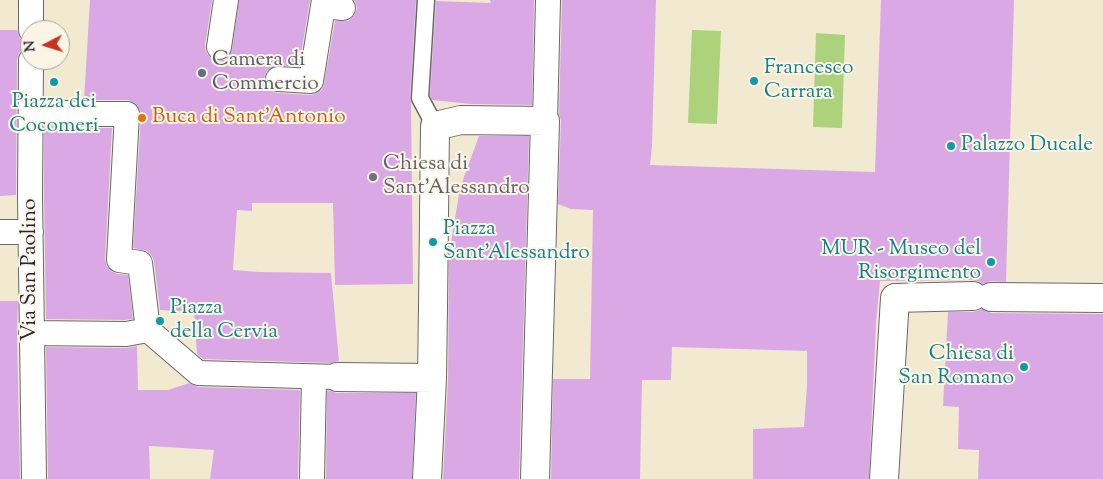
<!DOCTYPE html>
<html>
<head>
<meta charset="utf-8">
<style>
	body { margin:0 }
	#map { position:relative; width:1103px; height:479px; overflow:hidden; background:#f1ead0; font-family:"Sorts Mill Goudy",serif }
	canvas { display:block }
	.north { position:absolute; left:20px; top:20px; width:50px; height:50px; box-sizing:border-box; background:#fcf5e5; border:1px solid #a5a1a1; border-radius:50%; rotate:265deg; font-size:14px; font-weight:700; line-height:20px; text-align:center; color:#22223b }
	.north::after { content:''; display:block; margin:auto; width:18px; height:22px; background:#c8321e; clip-path:polygon(50% 0,100% 100%,50% 72%,0 100%) }
</style>
</head>
<body>
<div id="map">
<canvas width="1103" height="479"></canvas>
<div class="north">N</div>
</div>
<script>
const context = document.querySelector('canvas').getContext('2d');
context.lineJoin = 'round';
function fill(path, color) {
  context.fillStyle = color;
  context.fill(path, 'evenodd');
}
function trace(path, color, width, dash) {
  context.strokeStyle = color;
  context.lineWidth = width;
  context.lineCap = dash ? 'butt' : 'round';
  context.setLineDash(dash || []);
  context.stroke(path);
}
function label(font, color, halo, rows, align = 'center') {
  context.font = font + ' "Sorts Mill Goudy",serif';
  context.lineWidth = 4;
  context.setLineDash([]);
  context.textBaseline = 'middle';
  context.strokeStyle = halo;
  context.fillStyle = color;
  for (const [text, x, y, turn = 0] of rows) {
    context.save();
    context.translate(x, y);
    context.rotate((+turn || 0) * Math.PI / 180);
    context.textAlign = isNaN(turn) ? turn : align;
    if (halo) context.strokeText(text, 0, 0);
    context.fillText(text, 0, 0);
    context.restore();
  }
}
fill(new Path2D(`
	M 692,30 L 721,31 L 717,124 L 688,123 Z
	M 816,33 L 845,35 L 842,128 L 813,127 Z`), '#add27c');
fill(new Path2D(`
	M 90,0 L 212,0 L 205,45 L 206,52 L 210,57 L 217,61 L 224,60 L 229,56 L 232,50 L 239,0 L 310,0 L 299,67 L 279,65 L 272,67 L 266,72 L 264,79 L 266,86 L 271,91 L 277,93 L 310,95 L 317,93 L 322,90 L 324,84 L 335,21 L 348,21 L 354,16 L 357,9 L 356,3 L 354,0 L 416,0 L 410,97 L 411,102 L 413,284 L 335,285 L 333,203 L 252,203 L 252,211 L 237,210 L 233,270 L 259,272 L 331,273 L 339,361 L 330,363 L 203,359 L 197,354 L 194,312 L 160,310 L 154,261 L 152,256 L 147,251 L 133,248 L 141,115 L 139,108 L 134,103 L 128,100 L 84,100 Z
	M 490,0 L 534,0 L 532,105 L 471,104 L 432,100 L 430,96 L 436,1 L 491,3 Z
	M 562,0 L 656,0 L 652,146 L 650,165 L 875,172 L 881,0 L 1014,0 L 1006,282 L 991,281 L 982,284 L 980,282 L 973,280 L 880,281 L 876,323 L 869,479 L 753,479 L 753,429 L 804,427 L 807,386 L 807,351 L 672,347 L 671,380 L 642,380 L 640,479 L 551,479 L 553,379 L 590,379 L 593,210 L 571,209 L 558,204 L 561,121 L 559,114 Z
	M 0,30 L 17,30 L 19,36 L 22,40 L 22,50 L 19,53 L 17,60 L 16,195 L 0,196 Z
	M 44,126 L 82,128 L 112,128 L 105,260 L 107,266 L 111,271 L 117,274 L 128,275 L 133,319 L 125,320 L 46,319 L 44,195 Z
	M 479,136 L 529,136 L 519,479 L 443,479 L 448,379 L 449,255 L 460,188 Z
	M 0,301 L 18,301 L 17,333 L 20,479 L 0,479 Z
	M 982,309 L 991,313 L 1103,314 L 1103,479 L 978,479 L 979,450 L 958,449 L 959,407 L 943,406 L 948,312 L 973,312 Z
	M 137,346 L 138,390 L 168,390 L 189,383 L 198,387 L 300,390 L 298,479 L 210,479 L 214,450 L 149,446 L 150,479 L 48,479 L 46,347 L 126,348 Z
	M 327,390 L 337,393 L 416,393 L 412,479 L 326,479 Z`), '#daa9e5');
const service = new Path2D(`
	M 426,0 L 420,98 L 435,126`);
const pedestrian = new Path2D(`
	M 31,0 L 31,30
	M 323,6 L 343,8
	M 219,47 L 226,0
	M 31,60 L 30,195 L 34,479
	M 278,79 L 311,81 L 324,0
	M 32,111 L 83,114 L 127,114 L 119,260 L 140,263 L 148,330 L 198,373 L 337,377
	M 545,121 L 548,0
	M 0,232 L 31,232
	M 31,333 L 126,334 L 148,330
	M 312,479 L 314,377`);
const minor = new Path2D(`
	M 991,297 L 1103,298
	M 337,377 L 432,378
	M 427,479 L 432,378 L 433,307 L 435,126 L 461,120 L 545,121 L 535,479
	M 884,479 L 895,298 L 973,296`);
trace(service, '#6a686f', 19);
trace(pedestrian, '#6a686f', 26);
trace(minor, '#6a686f', 30);
trace(service, '#fff', 16);
trace(pedestrian, '#fff', 24);
trace(minor, '#fff', 28);
for (const [x, y, r, color] of [
	[202,73,5,"#5c6f8a"],
	[754,81,5,"#0f9aa8"],
	[54,82,5,"#0f9aa8"],
	[142,118,5,"#e8710a"],
	[951,146,5,"#0f9aa8"],
	[373,177,5,"#6b7280"],
	[433,242,5,"#0f9aa8"],
	[991,262,5,"#0f9aa8"],
	[160,321,5,"#0f9aa8"],
	[1024,367,5,"#0f9aa8"]
]) {
  const dot = new Path2D();
  dot.arc(x, y, r, 0, 2 * Math.PI);
  context.fillStyle = color;
  context.fill(dot);
  trace(dot, '#fcf5e5', 2);
}
label('21px', '#4e5e75', '#fcf5e5', [
	["Camera di",212,61],
	["Commercio",212,85]
], 'left');
label('21px', '#0d838f', '#fcf5e5', [
	["Francesco",764,69],
	["Carrara",764,93],
	["Piazza dei",54,103,"center"],
	["Cocomeri",54,127,"center"],
	["Palazzo Ducale",961,146],
	["Piazza",443,230],
	["Sant'Alessandro",443,254],
	["MUR - Museo del",981,250,"right"],
	["Risorgimento",981,274,"right"],
	["Piazza",170,309],
	["della Cervia",170,333],
	["Chiesa di",1014,355,"right"],
	["San Romano",1014,379,"right"]
], 'left');
label('21px', '#c56008', '#fcf5e5', [
	["Buca di Sant'Antonio",152,118]
], 'left');
label('21px', '#5b616d', '#fcf5e5', [
	["Chiesa di",383,165],
	["Sant'Alessandro",383,189]
], 'left');
label('21px', '#22223b', '#fcf5e5', [
	["Via San Paolino",31,270,-90]
]);
</script>
</body>
</html>
